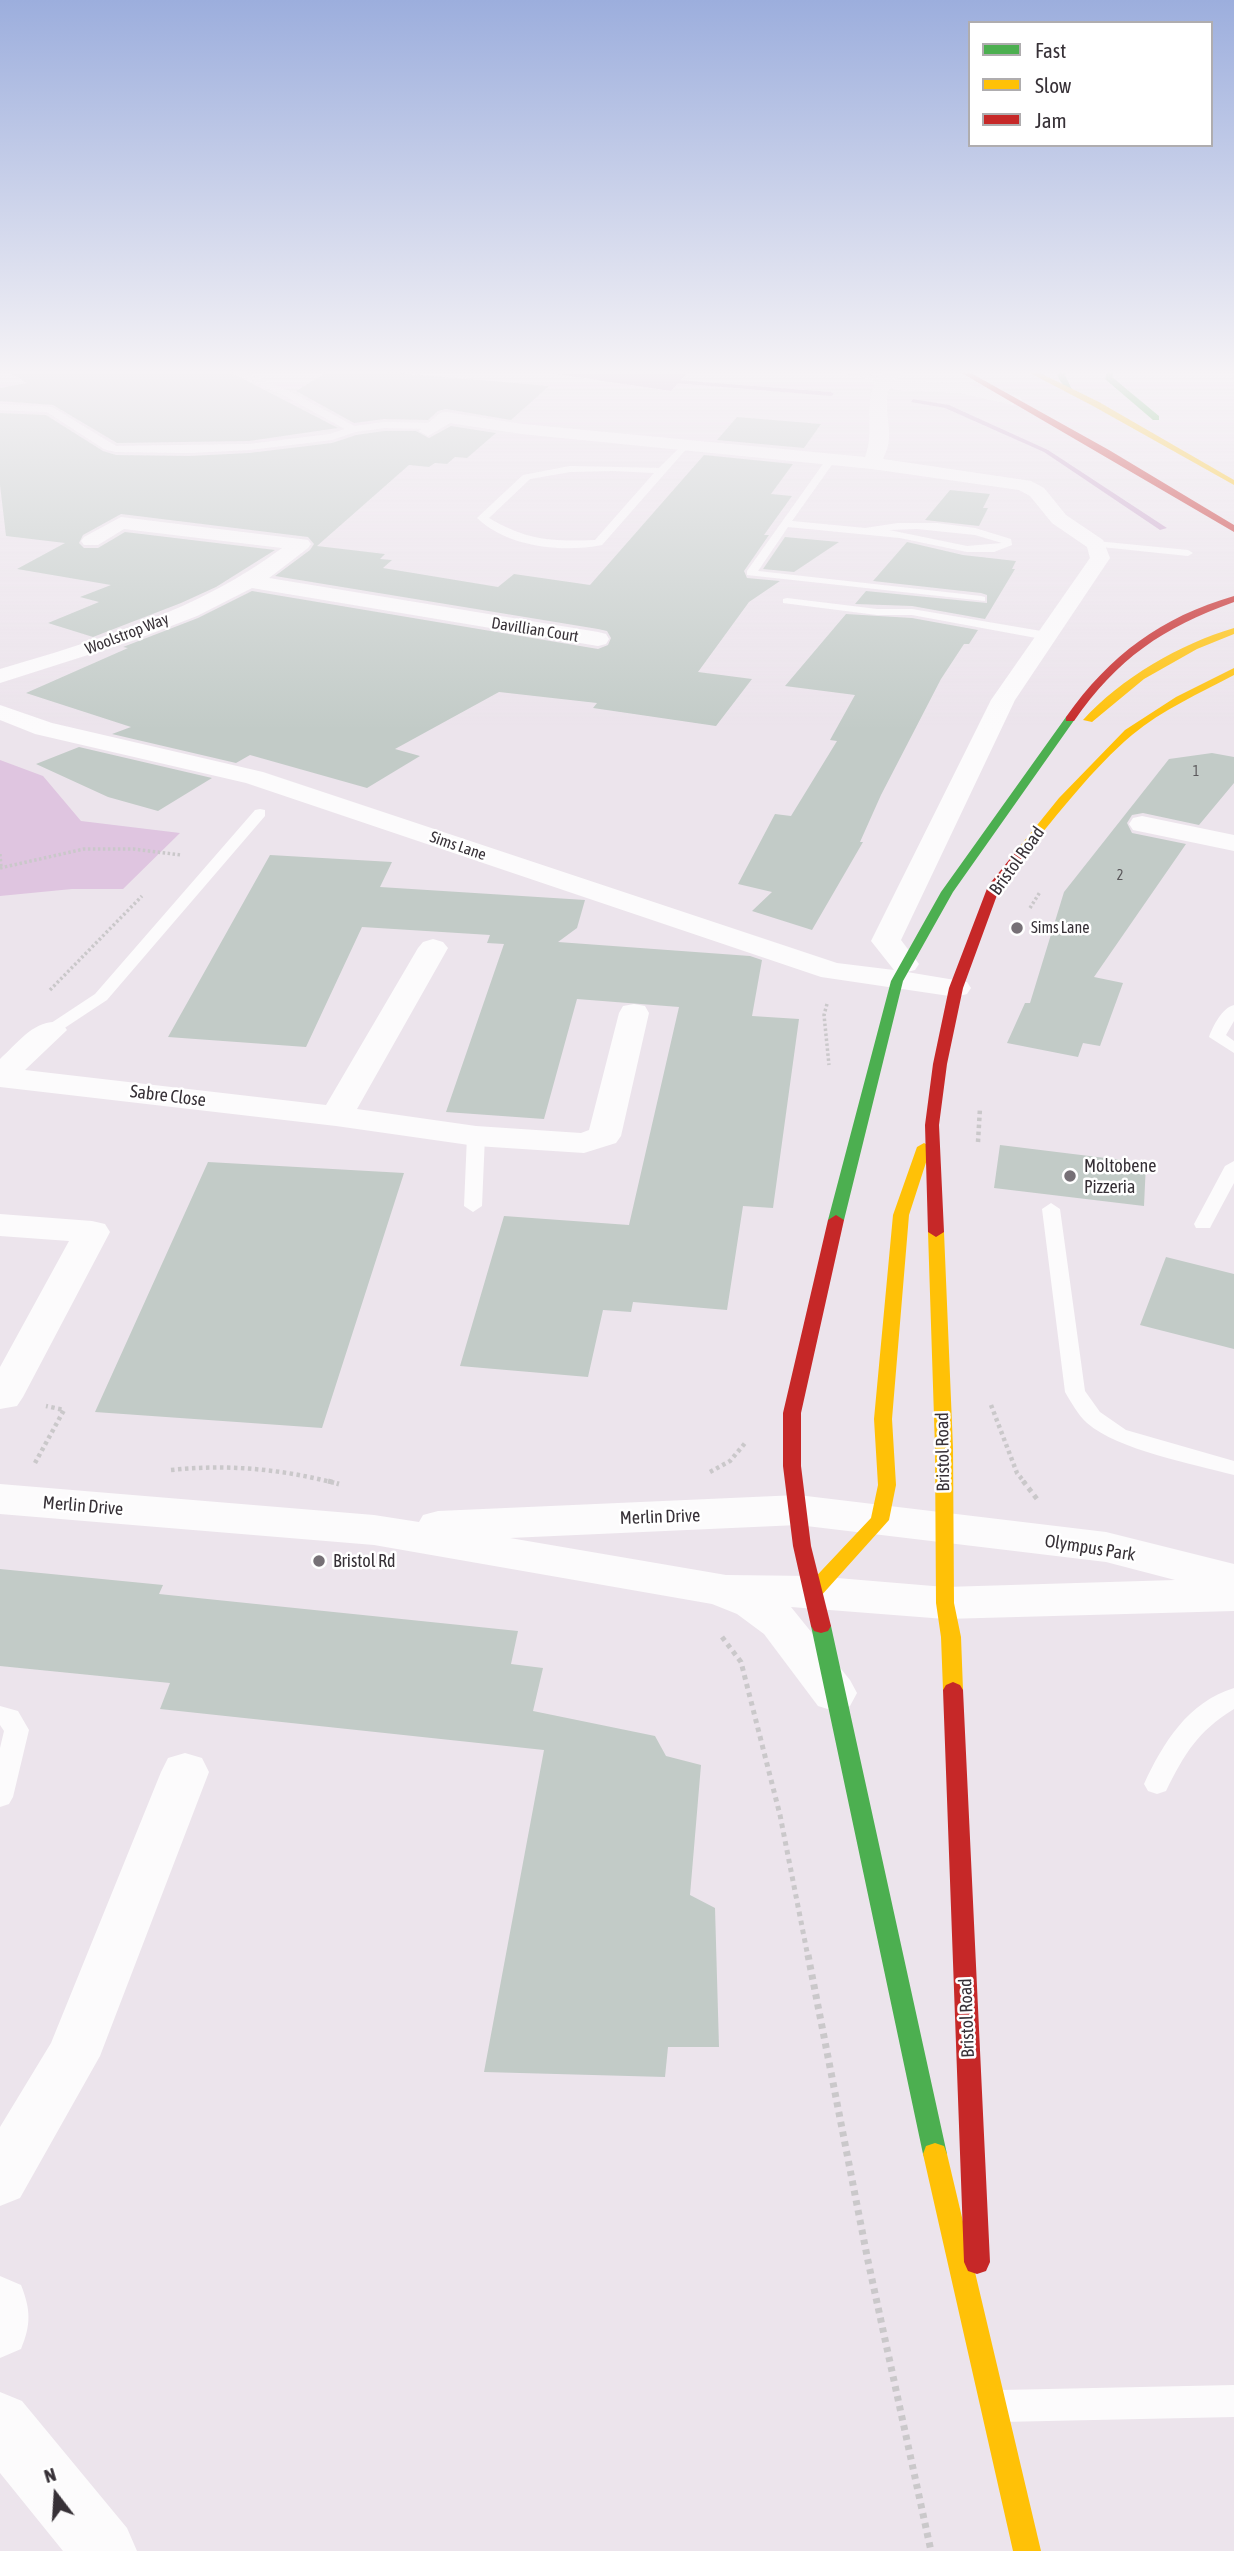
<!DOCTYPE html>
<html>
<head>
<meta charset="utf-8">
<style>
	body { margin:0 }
	#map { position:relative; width:1234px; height:2551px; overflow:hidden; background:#ece4ec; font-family:"Asap Condensed",sans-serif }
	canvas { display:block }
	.legend { position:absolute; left:968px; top:21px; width:245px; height:126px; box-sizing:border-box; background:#fff; border:2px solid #afadaf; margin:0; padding:9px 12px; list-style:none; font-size:21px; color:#373137 }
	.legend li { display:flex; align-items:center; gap:14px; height:35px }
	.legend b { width:35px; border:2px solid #afadaf }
	.north { position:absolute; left:21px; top:2460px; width:70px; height:70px; -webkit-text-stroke:5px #fff; paint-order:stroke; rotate:343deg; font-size:19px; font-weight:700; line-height:28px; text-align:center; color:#373137 }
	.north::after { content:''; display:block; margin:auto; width:24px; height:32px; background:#373137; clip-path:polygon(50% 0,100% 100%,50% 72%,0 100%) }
</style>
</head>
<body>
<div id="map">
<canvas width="1234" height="2551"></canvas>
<ul class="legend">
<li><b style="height:9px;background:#4caf50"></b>Fast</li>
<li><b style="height:9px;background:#ffc107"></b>Slow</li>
<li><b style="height:9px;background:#c62828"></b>Jam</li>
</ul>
<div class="north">N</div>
</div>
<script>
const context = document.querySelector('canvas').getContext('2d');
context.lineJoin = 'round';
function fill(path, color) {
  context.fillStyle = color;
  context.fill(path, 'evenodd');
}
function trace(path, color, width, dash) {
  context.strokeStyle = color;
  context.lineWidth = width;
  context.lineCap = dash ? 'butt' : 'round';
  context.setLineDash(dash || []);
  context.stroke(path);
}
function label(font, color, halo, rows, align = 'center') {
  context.font = font + ' "Asap Condensed",sans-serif';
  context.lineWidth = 5;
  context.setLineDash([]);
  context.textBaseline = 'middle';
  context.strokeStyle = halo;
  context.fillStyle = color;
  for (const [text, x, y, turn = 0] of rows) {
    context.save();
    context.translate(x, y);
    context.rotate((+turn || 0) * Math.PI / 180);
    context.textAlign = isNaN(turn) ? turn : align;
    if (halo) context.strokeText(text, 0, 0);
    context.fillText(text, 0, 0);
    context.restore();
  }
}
fill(new Path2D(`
	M 0,760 L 43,776 L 81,821 L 180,833 L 123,889 L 72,889 L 0,896 Z`), '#dfc5e0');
fill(new Path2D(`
	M 544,372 L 688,372 L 671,391 Z`), '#caa6cc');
fill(new Path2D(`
	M 664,379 L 831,392 L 834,394 L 831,396 L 662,382 Z
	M 913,399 L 949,405 L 1048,450 L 1167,528 L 1160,530 L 1044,452 L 945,408 L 911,402 Z`), '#caa6cc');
fill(new Path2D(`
	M 9,372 L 230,372 L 338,428 L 249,441 L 117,443 L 53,405 L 0,401 L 0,388 L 27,383 Z
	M 327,372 L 385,372 L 549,386 L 511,420 L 446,409 L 438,411 L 428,420 L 384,419 L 354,423 L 296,391 Z
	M 0,413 L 46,415 L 103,451 L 116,455 L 189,456 L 249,453 L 332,443 L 356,435 L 384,431 L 416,431 L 429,438 L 451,426 L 496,433 L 467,458 L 455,457 L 447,464 L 435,463 L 429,467 L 409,465 L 317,546 L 385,554 L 380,559 L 392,560 L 383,568 L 498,587 L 514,574 L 590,585 L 704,455 L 793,464 L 771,494 L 792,496 L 764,535 L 769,535 L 744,571 L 747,578 L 780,581 L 749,602 L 698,672 L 752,679 L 716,726 L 593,708 L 597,703 L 499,692 L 395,749 L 420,756 L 367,788 L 250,755 L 236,763 L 112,734 L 131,727 L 26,693 L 128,648 L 123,647 L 198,618 L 252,591 L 598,649 L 608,645 L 611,638 L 607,631 L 598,629 L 275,576 L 310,550 L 314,544 L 308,537 L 121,514 L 83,535 L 79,543 L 84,548 L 98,548 L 125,532 L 275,550 L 216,587 L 181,603 L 93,637 L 48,623 L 99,602 L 80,597 L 111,585 L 17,569 L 65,543 L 6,536 L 0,485 Z
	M 737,417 L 821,424 L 804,448 L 717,440 Z
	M 950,490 L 990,494 L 983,508 L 988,508 L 979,526 L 925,520 Z
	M 785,537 L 839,542 L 794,572 L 763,569 Z
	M 907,542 L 963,555 L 1016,561 L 1012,569 L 1015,569 L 985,619 L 912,606 L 855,604 L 866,591 L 987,603 L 987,595 L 981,593 L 873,581 Z
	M 846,614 L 912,618 L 978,630 L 969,644 L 964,644 L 941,679 L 881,795 L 860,842 L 863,842 L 812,930 L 752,911 L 772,892 L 738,884 L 775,814 L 791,816 L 837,741 L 830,740 L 855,695 L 785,686 Z
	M 79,747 L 212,778 L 158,811 L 108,797 L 36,764 Z
	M 1212,753 L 1234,757 L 1234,783 L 1199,825 L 1143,813 L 1132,815 L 1127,823 L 1132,833 L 1186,844 L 1094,977 L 1123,983 L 1100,1046 L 1083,1043 L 1078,1057 L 1007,1043 L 1025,1003 L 1030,1003 L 1064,892 L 1169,759 Z
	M 270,855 L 392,862 L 380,887 L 585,900 L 577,928 L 558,942 L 750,956 L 762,960 L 752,1016 L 799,1019 L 773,1208 L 743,1206 L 727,1310 L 633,1302 L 631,1312 L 603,1310 L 588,1377 L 460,1366 L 504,1216 L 629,1225 L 679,1007 L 577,999 L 544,1119 L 446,1112 L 504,944 L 487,943 L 490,935 L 362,927 L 306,1047 L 168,1037 Z
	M 1000,1145 L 1146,1163 L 1144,1206 L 994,1188 Z
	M 208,1162 L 404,1173 L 322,1428 L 95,1412 Z
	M 1166,1257 L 1234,1274 L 1234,1349 L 1140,1325 Z
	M 0,1569 L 163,1585 L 159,1594 L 518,1631 L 511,1664 L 543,1668 L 533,1711 L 655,1736 L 666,1756 L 701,1765 L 690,1895 L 715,1908 L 719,2047 L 668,2047 L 665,2077 L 484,2072 L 544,1750 L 160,1709 L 170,1683 L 0,1666 Z`), '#c2cbc7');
trace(new Path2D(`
	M 0,854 L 1,868
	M 0,868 L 84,849 L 133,849 L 181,855
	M 1030,908 L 1040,892
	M 50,990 L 142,896
	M 827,1004 L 824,1015 L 829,1065`), '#cac8ca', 3.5, [2.5, 2.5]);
trace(new Path2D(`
	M 978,1142 L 980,1108
	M 991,1405 L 1017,1473 L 1025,1483
	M 35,1463 L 64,1410 L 46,1406
	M 171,1470 C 227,1464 281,1469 335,1483
	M 710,1472 L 730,1461 L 746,1442`), '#cac8ca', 4.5, [3.5, 3.5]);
trace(new Path2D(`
	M 328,1481 L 339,1484
	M 1023,1481 L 1037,1499
	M 722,1637 L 741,1662 L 780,1815 L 808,1957`), '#cac8ca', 5, [4.5, 4.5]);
trace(new Path2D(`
	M 808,1955 L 868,2261 L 931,2551`), '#cac8ca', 7, [5, 5]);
fill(new Path2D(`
	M 233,372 L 245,372 L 293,393 L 354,426 L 384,422 L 435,423 L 440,426 L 435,429 L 384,428 L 355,432 L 332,440 L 249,450 L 189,453 L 116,452 L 104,449 L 47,412 L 0,410 L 0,404 L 52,407 L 116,446 L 249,444 L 330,434 L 345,429 L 287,397 Z
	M 840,372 L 859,372 L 906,384 L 902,387 Z
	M 685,442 L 688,443 L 688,447 L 602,545 C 561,553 508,547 477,518 L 523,475 L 570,466 L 659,468 ZM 614,471 L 654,473 L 595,540 C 552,542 526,540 489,518 L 530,479 L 570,472 Z
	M 831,456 L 836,459 L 792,521 L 865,528 L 898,523 L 937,523 L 975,528 L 1011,539 L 1012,545 L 994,552 L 967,552 L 900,538 L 788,527 L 758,571 L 981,596 L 985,597 L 985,601 L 747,575 L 747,571 L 828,457 ZM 917,529 L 975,535 L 1002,543 L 967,546 L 889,530 Z
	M 1096,541 L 1188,550 L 1193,553 L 1188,556 L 1092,546 L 1092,542 Z
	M 787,598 L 877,609 L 912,609 L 1047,632 L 1053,636 L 1047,640 L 912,615 L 877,615 L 783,603 L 783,599 Z
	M 260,809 L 265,810 L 265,816 L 107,1000 L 57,1033 L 45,1033 L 43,1030 L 45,1027 L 95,994 L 255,810 Z
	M 1234,1005 L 1234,1021 L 1226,1035 L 1234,1041 L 1234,1053 L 1209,1037 C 1213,1026 1222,1008 1234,1005 Z
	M 476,1131 L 485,1136 L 482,1206 L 473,1212 L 464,1206 L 467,1136 Z
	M 1234,1161 L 1234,1183 L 1212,1224 L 1210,1228 L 1196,1228 L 1194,1224 L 1225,1166 Z
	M 1051,1203 L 1060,1209 L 1085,1391 L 1100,1412 L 1126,1430 L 1234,1461 L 1234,1475 C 1193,1464 1118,1450 1087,1423 C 1078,1415 1071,1402 1065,1392 L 1042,1209 Z
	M 1234,1688 L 1234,1709 C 1197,1732 1185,1753 1166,1791 L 1157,1794 L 1148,1791 L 1144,1784 C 1163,1743 1188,1702 1234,1688 Z
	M 0,1706 L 18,1711 L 29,1730 L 13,1797 L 9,1804 L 0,1807 L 0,1748 L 4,1731 L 0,1725 Z
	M 1234,2385 L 1234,2417 L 1001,2422 L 990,2417 L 985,2406 L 990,2395 L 1001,2390 Z`), '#fcfbfc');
fill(new Path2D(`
	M 884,372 L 903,372 L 893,381 L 960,383 L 1019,396 L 1022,400 L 1013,405 L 960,393 L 899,390 L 893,389 L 891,385 L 893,382 C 881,398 890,419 889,437 C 889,445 886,452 883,459 L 1031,481 L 1044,488 L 1066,515 L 1103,540 L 1110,558 L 1015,700 L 901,940 L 919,964 L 915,970 L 907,972 L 967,982 L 971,988 L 967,994 L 956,997 L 821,977 L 246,783 L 35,734 L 0,720 L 0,705 L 52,723 L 263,772 L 837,963 L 894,970 L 871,941 L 991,700 L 1090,558 L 1087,547 L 1052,523 L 1030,496 L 1019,490 L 872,469 L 522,434 L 450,423 L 428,436 L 419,431 L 440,413 L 446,412 L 522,424 L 865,457 C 877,429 859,394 884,372 Z
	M 121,517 L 308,540 L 311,544 L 308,548 L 269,578 L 598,632 L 606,634 L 609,639 L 606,644 L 598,646 L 252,588 L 197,616 L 135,640 L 0,683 L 0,669 C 98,640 200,610 282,548 L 124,529 L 98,545 L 84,545 L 81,541 L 84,537 Z
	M 1142,816 L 1234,835 L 1234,851 L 1133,830 L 1129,824 L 1133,818 Z
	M 433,939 L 443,942 L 448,948 L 357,1109 L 476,1126 L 581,1133 L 589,1130 L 619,1013 L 623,1006 L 634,1004 L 645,1006 L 649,1013 L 621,1136 L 616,1143 L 584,1153 L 476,1146 L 336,1126 L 0,1087 L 0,1059 C 18,1043 36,1017 62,1023 L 67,1030 L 25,1070 L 326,1105 L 418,948 L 423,942 Z
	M 0,1214 L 92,1221 L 105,1224 L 110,1232 L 23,1397 L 17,1406 L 0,1409 L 0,1367 L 69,1241 L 0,1236 Z
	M 0,1484 L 374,1515 L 419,1522 L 423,1515 L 438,1511 L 798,1495 L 1106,1532 L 1234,1564 L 1234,1611 L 945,1619 L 791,1607 L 850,1680 L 857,1693 L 850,1706 L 834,1711 L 818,1706 L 764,1634 L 737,1614 L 712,1604 L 374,1545 L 0,1514 ZM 798,1525 L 1106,1562 L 1175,1580 L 945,1587 L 813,1576 L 726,1575 L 510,1538 Z
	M 185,1753 L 202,1758 L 209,1772 L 100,2056 L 20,2198 L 0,2206 L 0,2127 L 51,2043 L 161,1772 L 168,1758 Z
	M 0,2276 L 21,2285 C 31,2310 31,2325 21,2349 L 0,2358 Z
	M 0,2392 L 22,2401 L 127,2528 L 137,2551 L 63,2551 L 0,2473 Z`), '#fcfbfc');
fill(new Path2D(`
	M 1060,372 L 1067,372 L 1065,375 L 1074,394 L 1067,392 L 1057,375 Z
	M 1107,372 L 1114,372 L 1112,377 L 1159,416 L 1159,420 L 1153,420 L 1105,379 Z
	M 1066,717 L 1075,719 L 953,892 L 903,981 L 844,1220 L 836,1225 L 831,1223 L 828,1220 L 891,981 L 941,892 Z
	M 821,1619 L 828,1621 L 831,1626 L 947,2154 L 944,2162 L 935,2165 L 926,2162 L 923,2154 L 811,1626 L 814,1621 Z`), '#4caf50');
fill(new Path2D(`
	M 1028,372 L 1038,372 L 1099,402 L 1234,480 L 1234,485 L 1093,406 Z
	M 1234,628 L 1234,634 L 1197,649 L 1144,679 L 1092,722 L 1083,720 C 1121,678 1180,644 1234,628 Z
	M 1234,668 L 1234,675 C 1200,693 1162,710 1132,735 C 1093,768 1058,814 1025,854 L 1017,854 L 1017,850 L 1059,798 L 1125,730 L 1176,697 Z
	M 924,1143 L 931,1147 L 909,1215 L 892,1419 L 896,1485 L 889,1520 L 820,1597 L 813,1599 L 806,1597 L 804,1592 L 806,1587 L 871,1518 L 878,1485 L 874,1419 L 893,1215 L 917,1147 Z
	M 936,1227 L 944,1232 L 953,1448 L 954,1603 L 961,1637 L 963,1690 L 960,1695 L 953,1698 L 946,1695 L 943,1690 L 941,1637 L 936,1603 L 935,1448 L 928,1232 Z
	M 935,2143 L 944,2146 L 947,2154 L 1041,2551 L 1013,2551 L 923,2154 L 926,2146 Z`), '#ffc107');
fill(new Path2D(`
	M 960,372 L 969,372 L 1109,450 L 1234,525 L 1234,532 Z
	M 1234,596 L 1234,602 C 1162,628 1118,658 1074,721 L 1066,721 L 1066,717 C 1110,655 1161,617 1234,596 Z
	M 1021,848 L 1027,852 L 1000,887 L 963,988 L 947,1064 L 939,1125 L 944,1232 L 936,1237 L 928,1232 L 925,1125 L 933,1064 L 949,988 L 988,886 L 1017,850 Z
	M 836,1215 L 844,1220 L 801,1413 L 801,1466 L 811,1546 L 831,1626 L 828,1631 L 821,1633 L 814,1631 L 811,1626 L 793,1546 L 783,1466 L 783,1413 L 828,1220 Z
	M 953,1682 L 960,1685 L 963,1690 L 990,2262 L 986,2271 L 977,2274 L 968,2271 L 964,2262 L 943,1690 L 946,1685 Z`), '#c62828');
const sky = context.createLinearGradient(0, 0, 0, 730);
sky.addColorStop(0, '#9caedd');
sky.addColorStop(0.51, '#f6f3f6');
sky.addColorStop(1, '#f6f3f600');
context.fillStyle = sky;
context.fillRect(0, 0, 1234, 730);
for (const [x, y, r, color] of [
	[1017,928,7,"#767076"],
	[1070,1176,7,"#767076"],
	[319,1561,7,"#767076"]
]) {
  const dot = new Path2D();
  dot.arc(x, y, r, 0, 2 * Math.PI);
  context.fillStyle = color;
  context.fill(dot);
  trace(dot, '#fff', 2.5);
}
label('14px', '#5a585b', null, [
	["1",1196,772],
	["2",1120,876]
]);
label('16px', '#373137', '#fff', [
	["Davillian Court",535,630,9],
	["Woolstrop Way",127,634,-21],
	["Sims Lane",458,846,19]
]);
label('16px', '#373137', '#fff', [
	["Sims Lane",1031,928]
], 'left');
label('18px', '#373137', '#fff', [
	["Bristol Road",1017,861,-54],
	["Sabre Close",168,1096,7],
	["Bristol Road",943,1452,-91],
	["Merlin Drive",83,1506,5],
	["Merlin Drive",660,1517,-2],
	["Olympus Park",1090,1548,9],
	["Bristol Road",967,2018,-92]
]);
label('18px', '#373137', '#fff', [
	["Moltobene",1084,1166],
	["Pizzeria",1084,1187],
	["Bristol Rd",333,1561]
], 'left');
</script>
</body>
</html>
